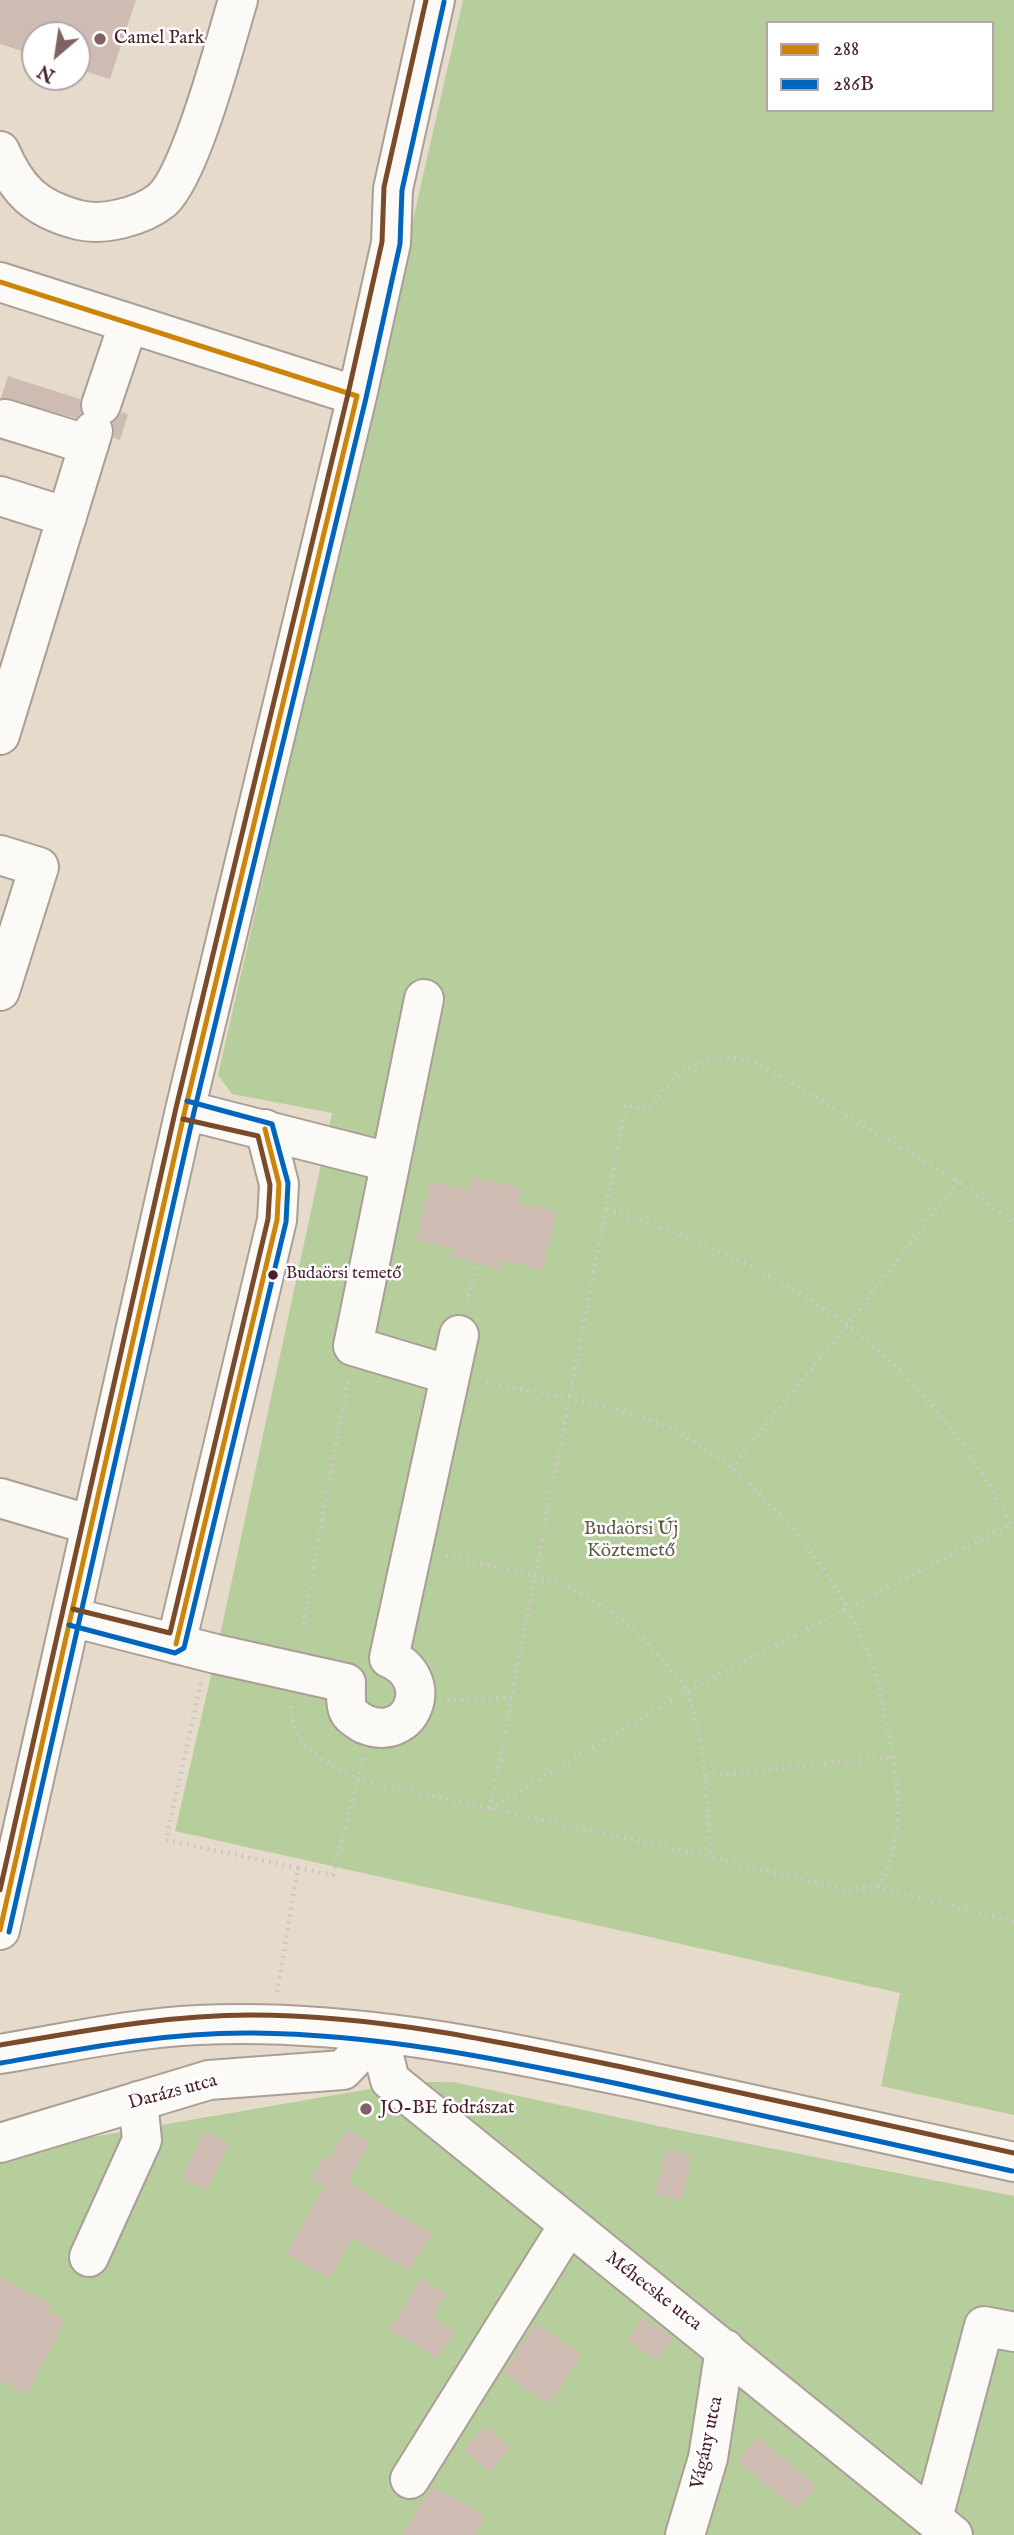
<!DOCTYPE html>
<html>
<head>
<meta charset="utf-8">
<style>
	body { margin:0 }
	#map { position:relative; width:1014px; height:2535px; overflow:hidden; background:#e6dbca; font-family:"IM FELL English",serif }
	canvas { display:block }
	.legend { position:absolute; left:766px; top:21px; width:228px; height:91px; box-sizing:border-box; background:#fff; border:2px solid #b7a5aa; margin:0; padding:9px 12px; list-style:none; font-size:21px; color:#4a1f2b }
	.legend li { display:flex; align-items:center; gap:14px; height:35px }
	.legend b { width:35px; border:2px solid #b7a5aa }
	.north { position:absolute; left:21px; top:21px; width:70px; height:70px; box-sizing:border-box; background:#fff; border:2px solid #b7a5aa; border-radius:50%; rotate:209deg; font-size:19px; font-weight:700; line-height:28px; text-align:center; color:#4a1f2b }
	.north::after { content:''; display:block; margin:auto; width:24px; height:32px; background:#816163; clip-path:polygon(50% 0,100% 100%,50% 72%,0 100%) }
</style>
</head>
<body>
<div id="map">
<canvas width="1014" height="2535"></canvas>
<ul class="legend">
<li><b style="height:9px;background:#cc840b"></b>288</li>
<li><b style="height:9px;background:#0065bd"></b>286B</li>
</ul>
<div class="north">N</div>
</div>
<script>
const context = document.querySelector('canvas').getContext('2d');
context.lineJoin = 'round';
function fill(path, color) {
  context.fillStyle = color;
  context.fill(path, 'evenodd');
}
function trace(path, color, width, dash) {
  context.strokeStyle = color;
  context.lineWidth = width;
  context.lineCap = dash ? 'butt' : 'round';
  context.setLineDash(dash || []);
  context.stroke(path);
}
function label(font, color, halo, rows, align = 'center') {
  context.font = font + ' "IM FELL English",serif';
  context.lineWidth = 5;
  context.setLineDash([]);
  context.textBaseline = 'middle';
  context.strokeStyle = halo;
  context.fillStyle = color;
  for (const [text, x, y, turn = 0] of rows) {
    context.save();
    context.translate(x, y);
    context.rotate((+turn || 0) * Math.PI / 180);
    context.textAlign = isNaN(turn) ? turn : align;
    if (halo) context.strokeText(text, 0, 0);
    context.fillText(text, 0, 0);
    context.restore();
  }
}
fill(new Path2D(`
	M 463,0 L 1014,0 L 1014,2115 L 881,2086 L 900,1993 L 175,1831 L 216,1654 L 332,1113 L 232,1094 L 218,1075 ZM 767,23 L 991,23 L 991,110 L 767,110 Z
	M 410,2082 L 453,2082 L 668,2128 L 1014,2196 L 1014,2535 L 0,2535 L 0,2159 L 63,2142 Z`), '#b6ce9c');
fill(new Path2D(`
	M 0,0 L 136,0 L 110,79 L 77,69 L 77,35 L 35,35 L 35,55 L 0,44 Z
	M 8,376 L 80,399 L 81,413 L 76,418 L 1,398 Z
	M 122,412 L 128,414 L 120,440 L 114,438 L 113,423 Z
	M 471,1176 L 521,1188 L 517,1202 L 557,1211 L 543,1270 L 503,1260 L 501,1269 L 451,1257 L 453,1249 L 416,1240 L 430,1181 L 468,1190 Z
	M 347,2129 L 370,2143 L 348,2182 L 432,2234 L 409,2271 L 353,2237 L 329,2279 L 286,2254 L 325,2186 L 312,2178 L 325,2156 L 330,2159 Z
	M 204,2131 L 229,2143 L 207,2190 L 182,2178 Z
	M 666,2149 L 692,2156 L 682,2200 L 655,2194 Z
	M 0,2277 L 51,2304 L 48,2311 L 66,2320 L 27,2394 L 0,2380 Z
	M 421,2278 L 447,2294 L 433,2317 L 455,2330 L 438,2358 L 389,2329 Z
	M 642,2317 L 673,2337 L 658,2360 L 627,2341 Z
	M 536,2324 L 582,2355 L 550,2404 L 503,2373 Z
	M 484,2426 L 510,2447 L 490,2472 L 464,2450 Z
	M 757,2437 L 817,2485 L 797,2510 L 737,2462 Z
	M 432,2486 L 486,2516 L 476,2535 L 402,2535 Z`), '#cebcb2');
const minor = new Path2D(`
	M 0,151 C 17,190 35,208 75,219 C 101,227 141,217 162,200 C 191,174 225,43 238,0
	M 0,282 L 357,396
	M 101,405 L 128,325
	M 5,419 L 89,445
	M 0,496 L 67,517
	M 0,735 L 93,431
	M 0,855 L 39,867 L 0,991
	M 424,999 L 353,1346 L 450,1375
	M 185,1110 L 389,1162
	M 0,1498 L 91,1525
	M 71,1617 L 216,1654 L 346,1683 C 346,1691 345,1703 348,1710 C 350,1716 359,1721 364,1724 C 412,1744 438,1679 389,1658 L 459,1335
	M 176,1644 L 277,1220 L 279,1184 L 265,1129
	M 0,1930 L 185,1110 L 357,396 L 391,243 L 393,189 L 435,0
	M 378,2033 L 390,2080 L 953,2535
	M 0,2054 C 66,2043 132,2028 198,2025 C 345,2018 490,2048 632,2078 C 760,2105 887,2134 1014,2162
	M 0,2143 L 209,2080 L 343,2070 L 378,2033
	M 89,2257 L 142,2140 L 138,2101
	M 410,2479 L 568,2226
	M 933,2518 L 984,2326 L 1014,2332
	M 685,2535 L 708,2458 L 725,2349`);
trace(minor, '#aa9e96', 42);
trace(new Path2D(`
	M 467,1303 L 476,1263
	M 731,1468 L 848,1324 L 958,1181
	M 446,1556 C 536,1574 599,1584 662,1660 C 670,1669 684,1681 688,1693 C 706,1745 707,1803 711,1857
	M 301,1638 L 348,1378
	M 201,1683 L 166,1840 L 298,1868 L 277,1993
	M 447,1700 L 512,1698
	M 291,1706 C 289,1745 327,1764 358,1779 L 711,1857 L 843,1889 L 877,1887 C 907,1846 898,1779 888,1732 C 884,1712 881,1690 874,1670 C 844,1574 746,1455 650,1420 C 597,1401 539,1393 484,1382
	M 706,1776 L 893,1757
	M 490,1809 L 626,1105 L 647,1110 L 678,1074 L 717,1055 L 755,1062 L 958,1181 L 1014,1223
	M 490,1809 L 687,1691 L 1011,1524 C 999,1503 987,1481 974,1460 C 878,1320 761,1259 604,1208
	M 298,1868 L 333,1875 L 363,1758
	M 877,1887 L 1014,1922`), '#cdc7c5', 4.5, [2, 5]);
trace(minor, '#fbfaf7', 38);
trace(new Path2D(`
	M 0,282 L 357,396
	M 176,1644 L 277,1220 L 279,1184 L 265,1129
	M 0,1930 L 185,1110 L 357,396`), '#cc840b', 5);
trace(new Path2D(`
	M 69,1625 L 175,1653 L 184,1648 L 286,1222 L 288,1183 L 272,1124 L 187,1101
	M 9,1932 L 194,1112 L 366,398 L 400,244 L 402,190 L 444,2
	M 1,2063 C 85,2048 168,2032 253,2033 C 377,2034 499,2059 619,2084 C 751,2112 881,2142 1012,2171`), '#0065bd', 5);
trace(new Path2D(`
	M 73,1609 L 170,1633 L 268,1219 L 270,1185 L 258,1136 L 183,1119
	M 0,1890 L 176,1108 L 348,394 L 382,242 L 384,187 L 426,0
	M 0,2045 C 84,2031 166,2015 251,2015 C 374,2015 497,2041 617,2066 C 749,2094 882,2124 1014,2153`), '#7a4b2a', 5);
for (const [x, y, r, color] of [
	[100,39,7,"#816163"],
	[273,1275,6,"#4a1f2b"],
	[366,2109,7,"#816163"]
]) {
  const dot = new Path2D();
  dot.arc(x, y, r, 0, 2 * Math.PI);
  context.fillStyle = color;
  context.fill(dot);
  trace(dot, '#fff', 2.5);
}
label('17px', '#4a1f2b', '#fff', [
	["Budaörsi temető",286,1275]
], 'left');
label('19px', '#4a1f2b', '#fff', [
	["Camel Park",114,39],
	["JO-BE fodrászat",380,2109]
], 'left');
label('19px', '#625945', '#fff', [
	["Budaörsi Új",631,1530],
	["Köztemető",631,1552]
]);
label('19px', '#4a1f2b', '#fff', [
	["Darázs utca",173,2093,-15],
	["Méhecske utca",653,2292,38],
	["Vágány utca",708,2443,-78]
]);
</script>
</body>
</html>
